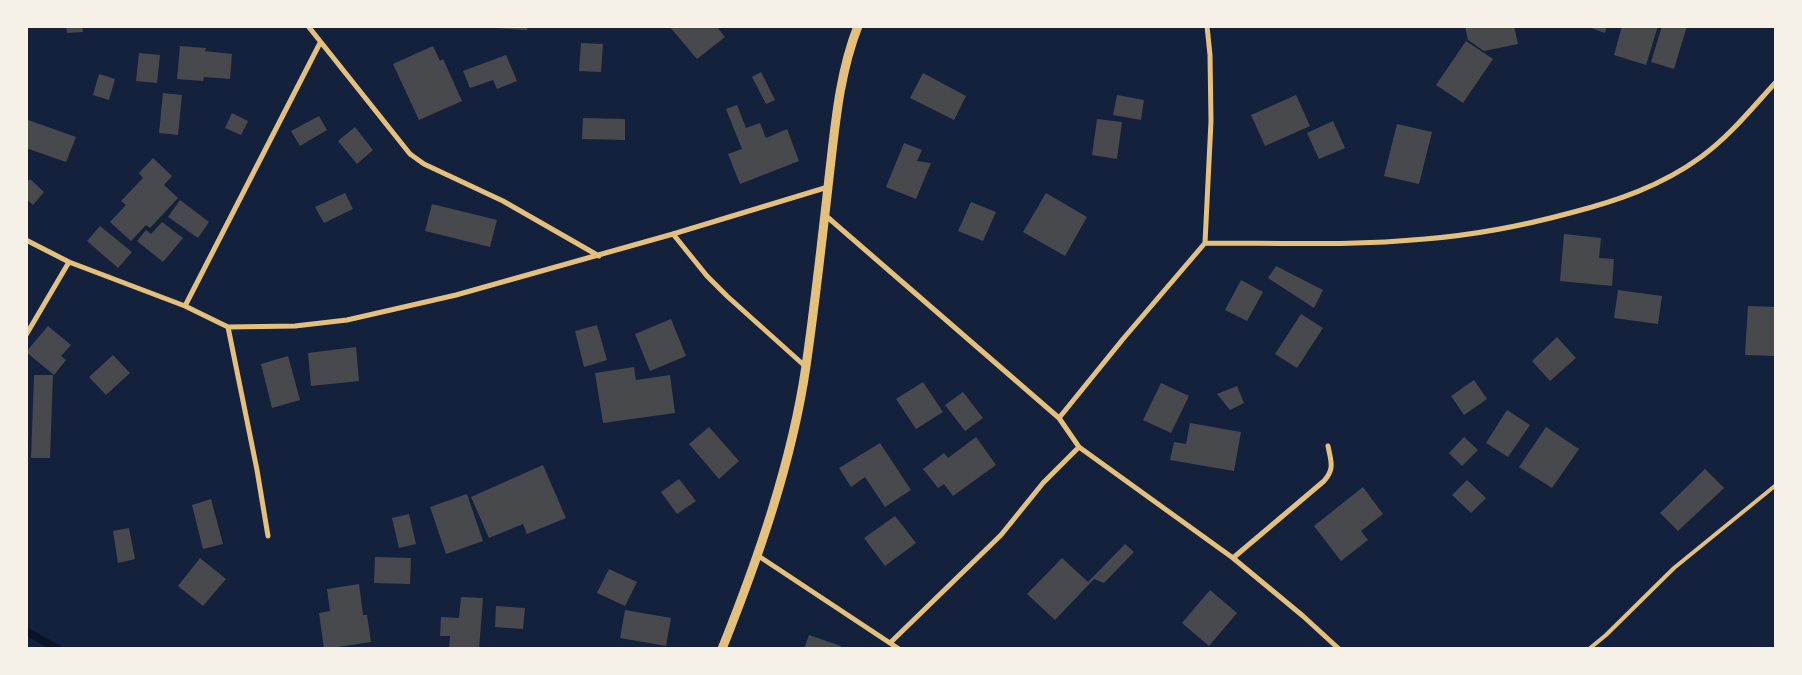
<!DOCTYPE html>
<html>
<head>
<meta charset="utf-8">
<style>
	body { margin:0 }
	#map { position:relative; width:1802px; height:675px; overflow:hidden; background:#14213d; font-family:Barlow,sans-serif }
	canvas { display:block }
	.frame { position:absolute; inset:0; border:28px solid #f6f1e7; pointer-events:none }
</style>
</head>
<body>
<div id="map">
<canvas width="1802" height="675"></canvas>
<div class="frame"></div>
</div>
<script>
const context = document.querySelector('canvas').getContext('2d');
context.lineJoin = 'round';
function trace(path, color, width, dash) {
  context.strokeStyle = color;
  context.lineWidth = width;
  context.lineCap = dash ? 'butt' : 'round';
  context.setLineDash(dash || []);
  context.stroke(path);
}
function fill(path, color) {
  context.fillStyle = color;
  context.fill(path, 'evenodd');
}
trace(new Path2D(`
	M 26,631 L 58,649`), '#0b132b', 8);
fill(new Path2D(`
	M 66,26 L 82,26 L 83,32 L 67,33 Z
	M 494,26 L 528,26 L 527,30 L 494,28 Z
	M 669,26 L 716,26 L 725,37 L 697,59 Z
	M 1465,26 L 1514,26 L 1518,44 L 1484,51 L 1468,40 Z
	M 1592,26 L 1607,26 L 1605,33 L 1591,28 Z
	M 1622,26 L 1658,26 L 1646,65 L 1614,55 Z
	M 1662,26 L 1687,26 L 1674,69 L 1651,62 Z
	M 1466,41 L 1493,59 L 1463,103 L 1436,85 Z
	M 581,43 L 603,44 L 601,72 L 579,71 Z
	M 180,46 L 206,48 L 205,51 L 232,54 L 230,79 L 204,77 L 203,81 L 177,79 Z
	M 433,46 L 440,61 L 443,59 L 462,101 L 419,120 L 393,64 Z
	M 139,53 L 160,55 L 157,83 L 136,81 Z
	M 506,55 L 517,81 L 497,89 L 493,80 L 470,88 L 463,71 Z
	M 761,72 L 775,100 L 766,104 L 752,77 Z
	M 923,73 L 966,96 L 954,120 L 910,98 Z
	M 99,74 L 115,79 L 109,100 L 93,95 Z
	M 163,93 L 182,95 L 178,135 L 159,133 Z
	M 1117,95 L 1144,100 L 1141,120 L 1113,115 Z
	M 1296,95 L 1310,126 L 1265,146 L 1251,115 Z
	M 737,105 L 746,128 L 760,123 L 766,138 L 787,129 L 799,161 L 740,184 L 728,154 L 742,149 L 726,109 Z
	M 232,113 L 248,121 L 241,135 L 225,128 Z
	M 319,116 L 327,130 L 300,146 L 291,131 Z
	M 583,118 L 625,119 L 625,140 L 582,139 Z
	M 1097,119 L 1122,122 L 1117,159 L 1092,155 Z
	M 28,120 L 76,137 L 66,162 L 26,148 L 26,126 Z
	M 1333,121 L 1345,148 L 1319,159 L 1307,133 Z
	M 1397,124 L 1432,132 L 1419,184 L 1384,176 Z
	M 355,127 L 373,150 L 357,164 L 338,141 Z
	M 904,143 L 922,150 L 917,161 L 931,163 L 916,199 L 886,187 Z
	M 153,158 L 172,176 L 164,185 L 178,198 L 150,228 L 146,225 L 131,241 L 110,222 L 126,205 L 121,201 L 143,178 L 139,173 Z
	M 30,179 L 44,192 L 33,205 L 26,199 L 26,184 Z
	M 345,193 L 353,209 L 324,223 L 315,207 Z
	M 1046,193 L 1087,217 L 1065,256 L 1023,232 Z
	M 180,200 L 209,222 L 198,238 L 168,217 Z
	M 971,202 L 996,212 L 983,241 L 958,231 Z
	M 432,204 L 497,220 L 490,247 L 425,231 Z
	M 162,222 L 183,238 L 163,262 L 137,241 L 146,230 L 151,234 Z
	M 100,226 L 132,252 L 118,268 L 87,241 Z
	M 1564,234 L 1601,238 L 1599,258 L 1614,259 L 1612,286 L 1560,281 Z
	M 1276,266 L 1323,290 L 1314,308 L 1268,278 Z
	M 1241,280 L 1263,292 L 1247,321 L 1225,310 Z
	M 1618,290 L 1662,296 L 1658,324 L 1614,318 Z
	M 1748,306 L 1776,307 L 1775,356 L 1745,355 Z
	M 1301,314 L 1323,328 L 1297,368 L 1275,354 Z
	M 671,319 L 686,356 L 650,371 L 635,334 Z
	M 597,325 L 607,360 L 584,367 L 575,331 Z
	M 48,326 L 71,345 L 61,356 L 66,360 L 54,375 L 26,352 Z
	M 1557,337 L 1576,358 L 1550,381 L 1532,361 Z
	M 356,347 L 359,381 L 311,386 L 308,353 Z
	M 113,355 L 130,373 L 106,395 L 89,377 Z
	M 288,356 L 300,400 L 272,408 L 261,364 Z
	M 634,367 L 636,380 L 670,375 L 675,413 L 603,423 L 595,373 Z
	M 34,375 L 53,375 L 50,458 L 31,458 Z
	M 1474,380 L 1487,399 L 1464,415 L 1451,396 Z
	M 923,382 L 943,412 L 916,429 L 896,399 Z
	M 1161,383 L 1189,396 L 1171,433 L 1143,420 Z
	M 1237,386 L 1244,403 L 1230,410 L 1217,394 Z
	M 963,392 L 983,418 L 965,431 L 945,405 Z
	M 1507,410 L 1530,425 L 1508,457 L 1486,443 Z
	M 1190,423 L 1241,432 L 1234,471 L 1170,460 L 1174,442 L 1186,444 Z
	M 709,427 L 739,461 L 719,479 L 689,444 Z
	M 1546,427 L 1579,449 L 1552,488 L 1519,467 Z
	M 976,437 L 996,465 L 953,496 L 944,484 L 938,488 L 923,469 L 944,453 L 948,458 Z
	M 1464,437 L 1478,450 L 1462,466 L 1449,453 Z
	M 880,443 L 911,490 L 885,507 L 865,477 L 851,487 L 839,468 Z
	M 543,465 L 566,518 L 527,534 L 523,524 L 489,538 L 471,497 Z
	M 1705,469 L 1724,488 L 1678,531 L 1660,513 Z
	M 679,479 L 696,501 L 677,514 L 661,492 Z
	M 1467,480 L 1486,498 L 1471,513 L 1452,495 Z
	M 1363,487 L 1383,514 L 1361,531 L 1368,540 L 1341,561 L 1314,526 Z
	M 467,494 L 483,541 L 446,554 L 430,507 Z
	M 211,499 L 223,544 L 203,549 L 192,505 Z
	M 409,514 L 416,544 L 399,548 L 392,518 Z
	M 895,516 L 916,543 L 885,566 L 864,538 Z
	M 129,528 L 135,559 L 118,563 L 113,531 Z
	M 1125,544 L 1134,552 L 1104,583 L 1094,579 L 1055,620 L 1027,594 L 1062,558 L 1088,582 Z
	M 375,557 L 411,558 L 410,584 L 374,583 Z
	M 200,558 L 226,579 L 203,606 L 178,586 Z
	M 609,569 L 637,582 L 625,606 L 597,593 Z
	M 359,584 L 363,615 L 367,615 L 371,642 L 324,649 L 319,613 L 330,611 L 327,589 Z
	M 1210,590 L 1237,613 L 1209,646 L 1182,623 Z
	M 461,597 L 483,598 L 479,649 L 449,649 L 450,636 L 440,636 L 441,617 L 459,618 Z
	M 496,606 L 525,608 L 523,629 L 495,627 Z
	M 625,610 L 671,618 L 666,646 L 620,638 Z
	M 809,635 L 841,646 L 840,649 L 804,649 Z`), '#48494c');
trace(new Path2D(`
	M 1589,649 L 1606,635 L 1674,568 L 1776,485`), '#e5c07b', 4);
trace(new Path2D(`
	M 308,26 L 410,154 L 424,164 L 503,201 L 599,256
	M 825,215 L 1059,418 L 1079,447 L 1233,558 L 1303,616 L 1339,649
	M 673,234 L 707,276 L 727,296 L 806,367
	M 26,240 L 69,262 L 185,306 L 228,327 L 295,326 L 347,320 L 456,295 L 673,234 L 828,187
	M 1205,243 C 1278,243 1352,246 1425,239 C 1474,235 1522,226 1570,213 C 1617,201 1661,186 1701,157 C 1730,136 1752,108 1776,82
	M 185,306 L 320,43
	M 228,327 L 257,470 L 268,536
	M 26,335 L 69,262
	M 1059,418 L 1123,339 L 1205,243 L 1211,121 L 1210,55 L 1207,26
	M 757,555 L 899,649
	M 1233,558 L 1324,481 C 1335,468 1331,462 1328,446
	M 891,642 L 1001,535 L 1043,483 L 1079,447`), '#e5c07b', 5);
trace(new Path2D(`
	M 722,649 C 758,559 792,462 806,366 C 815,304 822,241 829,178 C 835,127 839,74 858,26`), '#e5c07b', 9);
</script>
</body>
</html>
